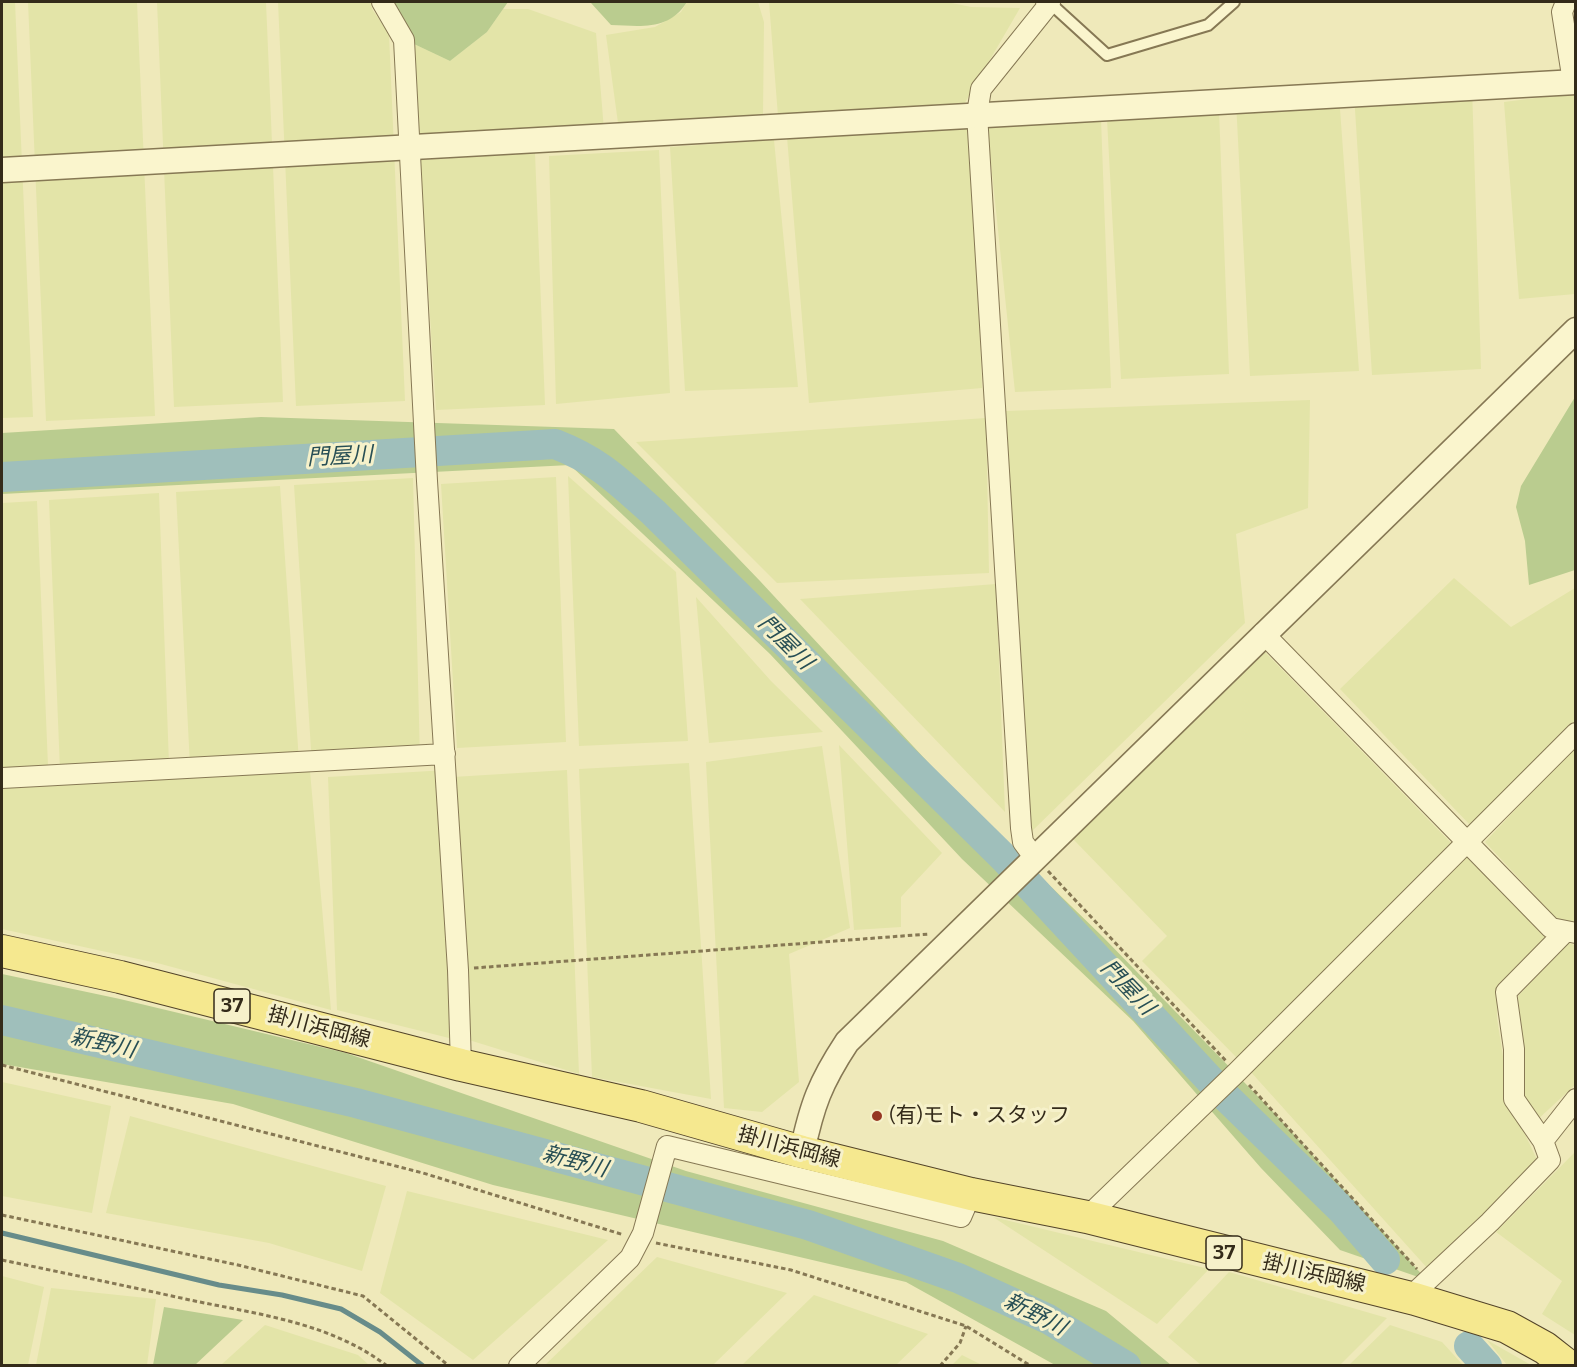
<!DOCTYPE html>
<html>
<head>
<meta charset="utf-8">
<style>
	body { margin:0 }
	#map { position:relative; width:1577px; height:1367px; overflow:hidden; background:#efe9ba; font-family:Bitter,serif }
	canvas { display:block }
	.frame { position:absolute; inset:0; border:3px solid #342b1a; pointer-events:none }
</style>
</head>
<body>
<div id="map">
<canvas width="1577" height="1367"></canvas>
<div class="frame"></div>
</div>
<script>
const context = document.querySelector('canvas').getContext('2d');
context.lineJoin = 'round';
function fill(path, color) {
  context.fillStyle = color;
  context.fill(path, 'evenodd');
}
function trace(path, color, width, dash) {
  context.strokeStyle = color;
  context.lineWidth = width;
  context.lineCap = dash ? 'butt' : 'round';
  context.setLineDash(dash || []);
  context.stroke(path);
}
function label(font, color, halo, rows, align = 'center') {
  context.font = font + ' Bitter,"Noto Sans JP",serif';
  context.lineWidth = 6;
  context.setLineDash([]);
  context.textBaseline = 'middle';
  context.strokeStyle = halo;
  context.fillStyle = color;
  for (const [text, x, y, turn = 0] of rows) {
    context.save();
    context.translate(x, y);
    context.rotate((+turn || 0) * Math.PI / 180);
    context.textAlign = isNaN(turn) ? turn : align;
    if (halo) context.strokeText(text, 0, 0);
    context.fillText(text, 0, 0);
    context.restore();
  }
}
fill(new Path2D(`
	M 2,2 L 15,2 L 33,417 L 2,418 Z
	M 28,2 L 137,2 L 155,416 L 46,421 Z
	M 157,2 L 266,2 L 283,402 L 174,407 Z
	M 278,2 L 371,2 L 372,9 L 389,34 L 405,401 L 296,406 Z
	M 687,2 L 758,2 L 764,22 L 763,115 L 618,123 L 606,35 L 655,27 L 681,12 Z
	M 769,2 L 947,2 L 971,7 L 1020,8 L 963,106 L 778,116 Z
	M 503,9 L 528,9 L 596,33 L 604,130 L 417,140 L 414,44 L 450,61 L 487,32 Z
	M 1472,87 L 1481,369 L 1372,375 L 1354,94 Z
	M 1575,93 L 1575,294 L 1519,299 L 1504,102 Z
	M 1339,95 L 1359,371 L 1250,376 L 1236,101 Z
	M 1219,110 L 1229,374 L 1121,379 L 1107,119 Z
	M 1101,119 L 1111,388 L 1015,392 L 987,125 Z
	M 971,129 L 982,388 L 809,403 L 787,137 Z
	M 774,140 L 798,387 L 685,391 L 670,147 Z
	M 659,150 L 670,393 L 556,404 L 549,156 Z
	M 535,153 L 545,405 L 436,410 L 420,160 Z
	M 1310,400 L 1308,508 L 1236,534 L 1245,623 L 1028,835 L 1006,411 Z
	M 986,418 L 989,573 L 777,583 L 636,442 Z
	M 568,476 L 676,572 L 688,741 L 579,746 Z
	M 556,477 L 566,742 L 457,748 L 441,484 Z
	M 413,478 L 420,760 L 312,765 L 294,485 Z
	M 280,486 L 299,761 L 190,766 L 176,492 Z
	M 159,493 L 169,764 L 60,770 L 49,500 Z
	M 37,501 L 48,766 L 2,768 L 2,503 Z
	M 1454,578 L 1511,627 L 1575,588 L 1575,721 L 1470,825 L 1340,689 Z
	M 996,584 L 1005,812 L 800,599 Z
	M 696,597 L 771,681 L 823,732 L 709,743 Z
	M 1265,652 L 1454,846 L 1237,1058 L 1142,961 L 1167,936 L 1073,839 Z
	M 839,745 L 942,853 L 901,897 L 901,927 L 854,930 Z
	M 822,746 L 850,928 L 789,954 L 799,1082 L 762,1112 L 724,1108 L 706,762 Z
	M 1575,746 L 1575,924 L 1556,918 L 1485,842 Z
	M 689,763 L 711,1099 L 592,1077 L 579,769 Z
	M 447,770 L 453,1039 L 337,1010 L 328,777 Z
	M 567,770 L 579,1074 L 469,1040 L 453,777 Z
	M 310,771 L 331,1010 L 161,964 L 2,929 L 2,787 Z
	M 1465,854 L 1547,936 L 1497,987 L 1497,1018 L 1510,1102 L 1539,1164 L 1429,1270 L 1250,1071 Z
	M 1568,943 L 1575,945 L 1575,1085 L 1536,1121 L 1522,1090 L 1518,996 Z
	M 2,1082 L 111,1106 L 92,1213 L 2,1196 Z
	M 130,1116 L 386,1186 L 362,1271 L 269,1243 L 106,1213 Z
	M 1575,1152 L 1575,1335 L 1542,1314 L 1562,1281 L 1496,1232 Z
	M 407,1191 L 608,1240 L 473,1360 L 380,1293 Z
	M 993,1217 L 1209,1269 L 1157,1324 Z
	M 657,1257 L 787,1293 L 713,1365 L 545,1365 Z
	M 1229,1272 L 1387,1318 L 1340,1365 L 1201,1365 L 1168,1337 Z
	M 2,1276 L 44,1287 L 28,1365 L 2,1365 Z
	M 51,1288 L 156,1299 L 147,1365 L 36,1365 Z
	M 814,1295 L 928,1334 L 896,1365 L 742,1365 Z
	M 265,1325 L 358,1355 L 369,1365 L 221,1365 Z
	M 1390,1325 L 1442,1342 L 1463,1365 L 1349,1365 Z
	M 1487,1340 L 1531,1365 L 1507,1365 Z
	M 962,1355 L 982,1365 L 952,1365 Z`), '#e3e4a8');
fill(new Path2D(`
	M 390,2 L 508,2 L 487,32 L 450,61 L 414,44 L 412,34 Z
	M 574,2 L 687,2 C 669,31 641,26 611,25 L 591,3 Z
	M 1575,397 L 1575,570 L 1529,585 L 1525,541 L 1516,507 L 1521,486 Z
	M 261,417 L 614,429 L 760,581 L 976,814 L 1103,937 L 1277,1116 L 1427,1280 L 1340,1250 L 1261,1168 L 1133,1021 L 962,859 L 770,654 L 570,465 L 2,494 L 2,433 Z
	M 2,974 L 120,999 L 346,1053 L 686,1171 L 943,1241 L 1106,1311 L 1171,1365 L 1055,1365 L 906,1282 L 493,1185 L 233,1104 L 2,1064 Z
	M 164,1307 L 243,1320 L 195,1365 L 153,1365 Z`), '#bacc8f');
trace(new Path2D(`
	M 2,1233 L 219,1285 L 282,1295 L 341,1309 L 380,1332 L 423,1366`), '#678c8a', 5);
trace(new Path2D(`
	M 2,477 L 555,444 C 599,461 618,481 653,512 L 1004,858 L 1223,1094 L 1342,1210 L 1385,1260
	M 2,1020 L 356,1103 L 808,1225 L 958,1278 L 1048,1319 L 1126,1366
	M 1469,1346 L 1487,1366`), '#9fbfbb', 30);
const service = new Path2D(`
	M 1050,3 L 1107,55 L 1208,25 L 1234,2`);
const minor = new Path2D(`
	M 382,2 L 404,40 L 427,481 L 458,970 L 461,1065
	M 1566,2 L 1562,12 L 1573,82
	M 1263,633 L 1551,928 L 1576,933
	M 2,778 L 445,754
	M 1034,857 L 1023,842 L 1021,828 L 977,114 L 981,89 L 1050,3 L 1046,2
	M 1543,1141 L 1576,1099
	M 1087,1217 L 1237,1072 L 1576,733
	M 1410,1297 L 1490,1222 L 1550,1160 L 1543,1141 L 1514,1099 L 1514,1049 L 1506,992 L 1566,931
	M 519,1366 L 630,1258 L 643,1233 L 667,1146 L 961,1217 L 971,1194`);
const tertiary = new Path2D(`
	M 2,170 L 1576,82
	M 802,1152 C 812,1105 820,1083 847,1042 L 1576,330`);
const primary = new Path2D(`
	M 2,951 L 120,977 L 461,1065 L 641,1106 L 802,1152 L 971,1194 L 1087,1217 L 1415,1299 L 1507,1327 L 1545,1348 L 1568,1366`);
trace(service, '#867854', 14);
trace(minor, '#867854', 22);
trace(tertiary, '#867854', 27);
trace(primary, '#534429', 34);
trace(new Path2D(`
	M 1048,871 L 1226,1061
	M 474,968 L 929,934
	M 2,1065 L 423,1173 L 624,1235
	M 1249,1085 L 1417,1269
	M 2,1215 L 238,1265 L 363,1296 L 449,1366
	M 656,1243 L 791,1270 L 966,1326 L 1031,1366
	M 2,1260 C 64,1273 127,1286 190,1300 C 257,1314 332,1323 387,1366
	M 940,1366 L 960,1343 L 966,1326`), '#867854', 3, [4.5, 3]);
trace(service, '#faf5cd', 10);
trace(minor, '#faf5cd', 20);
trace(tertiary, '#faf5cd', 24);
trace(primary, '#f5e88f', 32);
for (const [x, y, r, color] of [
	[877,1116,6,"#963723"]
]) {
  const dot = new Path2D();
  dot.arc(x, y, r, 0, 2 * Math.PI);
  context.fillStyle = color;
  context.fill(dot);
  trace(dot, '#f6f1ca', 2);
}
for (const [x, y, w] of [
	[232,1006,36],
	[1224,1253,36]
]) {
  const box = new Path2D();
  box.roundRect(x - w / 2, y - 17, w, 34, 4.5);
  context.fillStyle = '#f6f1ca';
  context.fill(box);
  trace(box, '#342b1a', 1.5);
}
label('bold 20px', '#342b1a', null, [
	["37",232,1006],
	["37",1224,1253]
]);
label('21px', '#342b1a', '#f6f1ca', [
	["掛川浜岡線",319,1028,15],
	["掛川浜岡線",789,1148,15],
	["掛川浜岡線",1314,1274,13]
]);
label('21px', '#342b1a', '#f6f1ca', [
	["(有)モト・スタッフ",889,1116]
], 'left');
label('italic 22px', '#284f55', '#f6f1ca', [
	["門屋川",340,457,-3],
	["門屋川",785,643,45],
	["門屋川",1127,988,46],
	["新野川",103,1044,13],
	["新野川",575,1162,15],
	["新野川",1035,1315,27]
]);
</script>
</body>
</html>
